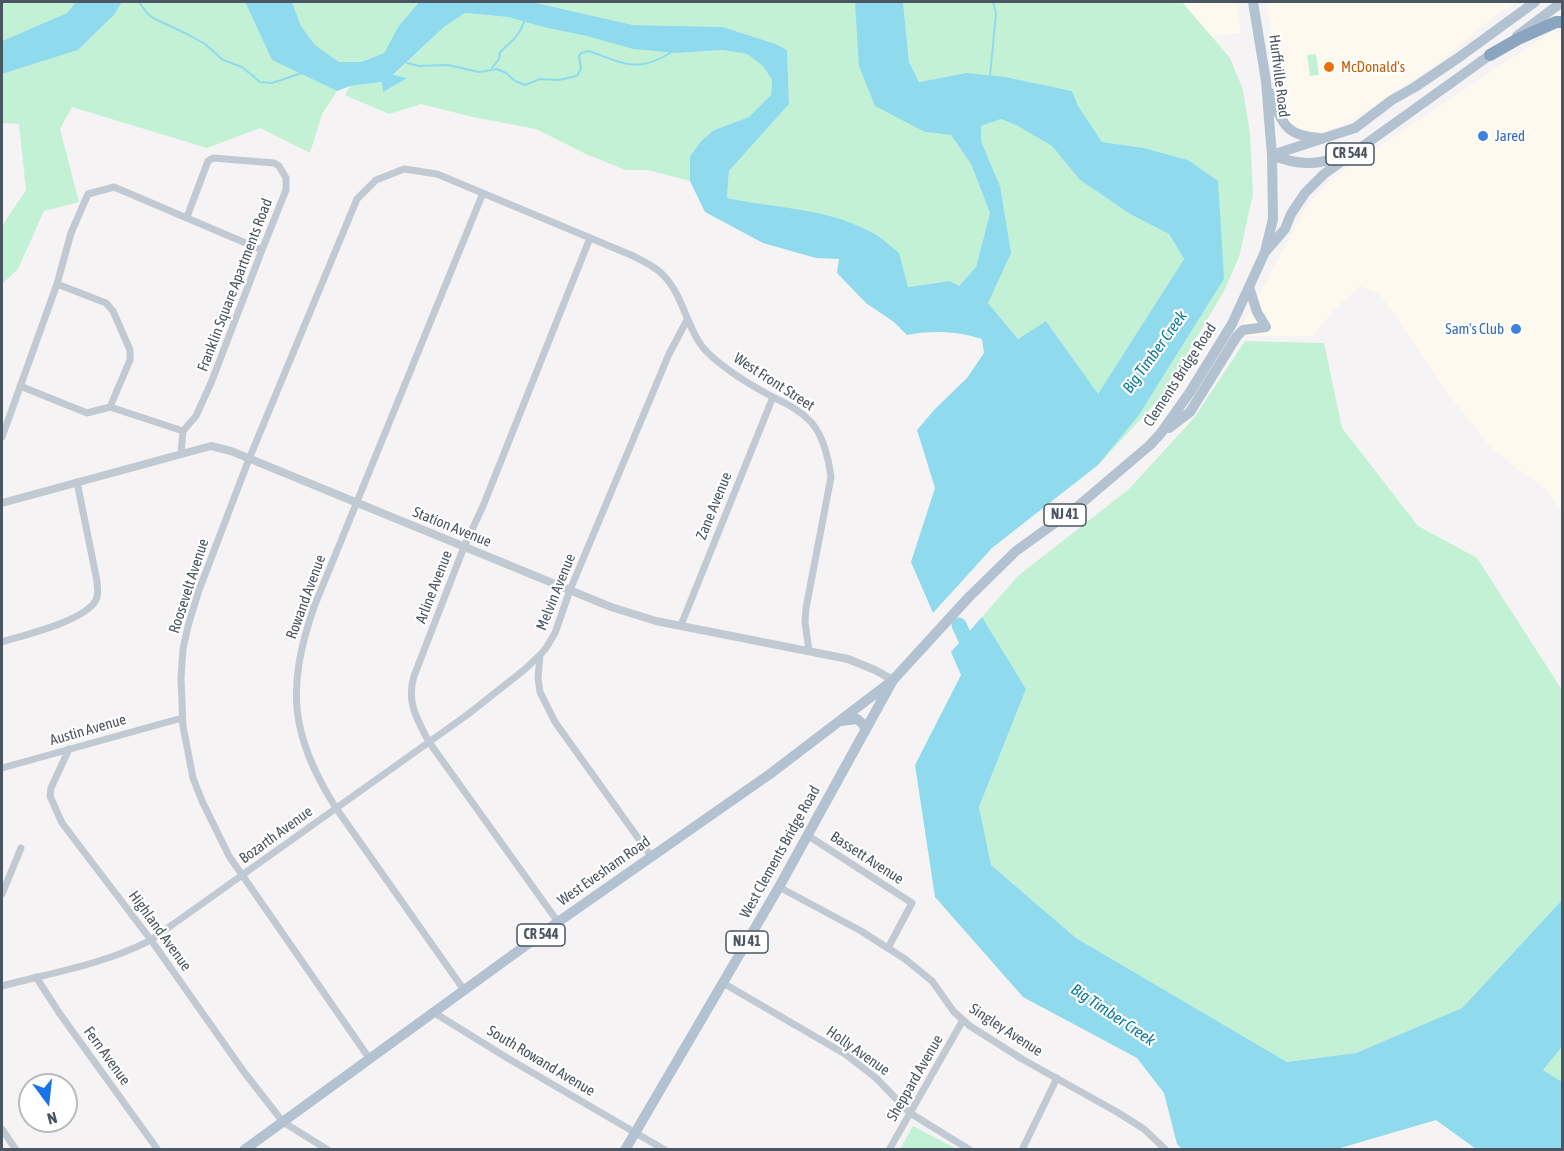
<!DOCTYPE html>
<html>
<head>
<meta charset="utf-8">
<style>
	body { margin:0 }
	#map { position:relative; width:1564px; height:1151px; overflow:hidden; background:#f5f3f3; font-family:"Asap Condensed",sans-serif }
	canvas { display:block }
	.frame { position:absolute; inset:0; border:3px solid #4a5661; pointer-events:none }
	.north { position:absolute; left:18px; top:1073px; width:60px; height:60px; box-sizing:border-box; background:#fff; border:2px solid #b7bbc0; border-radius:50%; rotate:165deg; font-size:16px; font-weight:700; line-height:24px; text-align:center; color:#4a5661 }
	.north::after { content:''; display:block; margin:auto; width:21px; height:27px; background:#1a73e8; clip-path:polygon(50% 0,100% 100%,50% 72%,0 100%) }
</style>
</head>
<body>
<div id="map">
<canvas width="1564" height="1151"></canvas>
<div class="frame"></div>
<div class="north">N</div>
</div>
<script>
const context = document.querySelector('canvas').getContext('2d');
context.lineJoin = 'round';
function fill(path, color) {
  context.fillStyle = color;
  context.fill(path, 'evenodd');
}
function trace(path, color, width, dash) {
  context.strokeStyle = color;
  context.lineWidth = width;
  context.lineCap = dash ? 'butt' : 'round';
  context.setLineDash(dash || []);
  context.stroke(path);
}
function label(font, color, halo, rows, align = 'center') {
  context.font = font + ' "Asap Condensed",sans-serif';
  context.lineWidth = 4.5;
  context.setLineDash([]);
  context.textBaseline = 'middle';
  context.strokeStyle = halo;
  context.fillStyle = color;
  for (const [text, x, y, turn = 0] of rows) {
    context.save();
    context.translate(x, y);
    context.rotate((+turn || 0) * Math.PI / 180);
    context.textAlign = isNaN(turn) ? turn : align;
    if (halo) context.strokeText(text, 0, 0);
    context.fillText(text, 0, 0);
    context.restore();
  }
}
fill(new Path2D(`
	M 1182,2 L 1236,2 L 1241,33 L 1211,36 Z
	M 1267,2 L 1517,2 L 1498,14 L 1439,62 L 1347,124 L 1324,132 L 1305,135 L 1288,124 L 1281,111 Z
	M 1553,31 L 1562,34 L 1562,511 L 1545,489 L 1493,450 L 1449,395 L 1379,293 L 1360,286 L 1336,308 L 1312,336 L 1237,336 L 1306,207 L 1332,178 Z`), '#fdf9ef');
fill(new Path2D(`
	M 2,2 L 76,2 L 67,13 L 2,41 Z
	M 122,2 L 245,2 L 272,60 L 337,91 L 322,114 L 310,153 L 260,128 L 207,148 L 72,107 L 60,129 L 79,202 L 44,211 L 18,269 L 2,284 L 2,226 L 26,190 L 19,124 L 2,123 L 2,74 L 78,50 L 114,15 Z
	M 292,2 L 419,2 L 398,27 L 384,53 L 361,62 L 339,62 L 315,45 L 301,26 Z
	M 532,2 L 855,2 L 858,26 L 925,132 L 951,135 L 971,164 L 990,213 L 976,267 L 959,286 L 950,281 L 908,287 L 811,213 L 727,198 L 729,171 L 789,104 L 787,50 L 776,44 L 723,27 L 633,25 Z
	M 903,2 L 1182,2 L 1230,58 L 1243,90 L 1250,134 L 1253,194 L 1239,257 L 1224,291 L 1163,395 L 1098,465 L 1139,415 L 1224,279 L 1188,160 L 1144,148 L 1102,142 L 1078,106 L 1072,91 L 966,73 L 919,82 L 909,62 Z
	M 465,13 L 508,17 L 543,27 L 677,53 L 723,50 L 747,54 L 763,66 L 772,80 L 771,95 L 749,117 L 714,130 L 702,140 L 690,156 L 690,181 L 647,170 L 626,170 L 588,155 L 536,129 L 473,117 L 421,104 L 389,114 L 345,95 L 350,86 L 383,82 L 383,91 L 406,78 L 393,76 L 444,27 Z
	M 1316,54 L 1319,75 L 1310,76 L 1307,55 Z
	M 1001,119 L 1016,125 L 1052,146 L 1080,180 L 1130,214 L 1169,234 L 1184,259 L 1098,395 L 1046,321 L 1018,339 L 988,303 L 995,286 L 1000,186 L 981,141 L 981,126 Z
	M 1245,341 L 1324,343 L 1342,428 L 1418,526 L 1477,558 L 1562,690 L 1562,900 L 1462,1008 L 1356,1053 L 1287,1062 L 1076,938 L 991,865 L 979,807 L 1026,689 L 982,617 L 1018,576 L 1129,489 L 1194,418 Z
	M 1562,1047 L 1562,1082 L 1543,1070 Z
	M 913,1126 L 957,1149 L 900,1149 Z`), '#c3f1d5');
fill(new Path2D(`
	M 76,2 L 122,2 L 114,15 L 78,50 L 2,74 L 2,41 L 67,13 Z
	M 245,2 L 292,2 L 301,26 L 315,45 L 339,62 L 361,62 L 384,53 L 398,27 L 419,2 L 532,2 L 633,25 L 723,27 L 776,44 L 787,50 L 789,104 L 729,171 L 727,198 C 774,208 826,208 869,231 C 880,236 890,246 899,253 L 908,287 L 950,281 L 959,286 L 976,267 L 990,213 L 971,164 L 951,135 L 925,132 L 875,106 L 859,66 L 855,2 L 903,2 L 909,62 L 919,82 L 966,73 L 1005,77 L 1072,91 L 1078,106 L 1102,142 L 1144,148 L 1188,160 L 1218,181 L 1224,279 L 1139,415 L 1098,465 L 992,548 L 933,613 L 911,562 L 935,488 L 917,430 L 935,409 L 967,378 L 984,353 L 982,339 C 959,331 931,330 907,335 L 894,322 L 866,303 L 837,273 L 839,259 L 816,258 L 763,243 L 705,212 L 690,181 L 690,156 L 702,140 L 714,130 L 749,117 L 771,95 L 772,80 L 763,66 L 747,54 L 723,50 L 677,53 L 633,49 L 587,36 L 543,27 L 508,17 L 465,13 L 444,27 L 393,75 L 407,78 L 383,92 L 382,82 L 350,86 L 337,91 L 272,60 ZM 1001,119 L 1016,125 L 1052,146 L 1080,180 L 1130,214 L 1169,234 L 1184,259 L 1098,394 L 1046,321 L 1018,339 L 988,303 L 1011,253 L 1000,186 L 981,141 L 981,126 Z
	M 982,617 L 1026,689 L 979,807 L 991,865 L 1076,938 L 1287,1062 L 1356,1053 L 1462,1008 L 1562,900 L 1562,1047 L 1543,1070 L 1562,1082 L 1562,1149 L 1476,1149 L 1436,1120 L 1337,1149 L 1183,1150 L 1177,1144 L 1164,1093 L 1137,1058 L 1023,997 L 935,897 L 915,765 L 961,675 L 951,652 Z`), '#90daee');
trace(new Path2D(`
	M 139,2 L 147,13 L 153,18 L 187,34 L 205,44 L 223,60 L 242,67 L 260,82 L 272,83 L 302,73
	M 407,63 L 419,66 L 448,65 L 479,72 L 497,69 L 506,73 L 515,81 L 525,85 L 540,79 L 559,80 L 577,76 L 581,69 L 579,56 L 581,53 L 589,51 C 623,63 637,74 672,52
	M 492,68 L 499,59 L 500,52 L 514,39 L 520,31 L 525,20
	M 990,76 L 996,13 L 993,2`), '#90daee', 2);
trace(new Path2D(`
	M 959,625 L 973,655`), '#90daee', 15);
trace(new Path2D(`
	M 57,284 L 71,233 L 88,194 L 114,187 L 262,250
	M 20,386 L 87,413 L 110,407
	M 110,407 L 183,431 L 196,416 L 211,383 L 262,250 L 286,190 L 286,178 L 279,166 L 274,163 L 213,158 L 208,161 L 187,217
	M 2,437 L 57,284 L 106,303 L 113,311 L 130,350 L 130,360 L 110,407
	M 181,453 L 183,431
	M 681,625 L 773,397
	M 2,642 C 24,635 85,621 96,600 C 99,594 97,587 97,581 L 77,482
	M 69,749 L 51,788 L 50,796 L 62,823 L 151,940 L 244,1072 L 283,1122 L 328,1150
	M 2,768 L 182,718
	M 807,835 L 912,903 L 888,948
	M 651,856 L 555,722 L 540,692 L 538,678 L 540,655 L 546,648 L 555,633 L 570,590 L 669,354 L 687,320
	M 779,887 L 861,931 L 905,959 L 932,981 L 954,1012 L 970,1026 L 1022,1059 L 1117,1112 L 1144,1129 L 1166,1150
	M 2,894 L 21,848
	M 558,922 L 429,742 C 417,719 406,702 414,676 L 464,547 L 483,506 L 590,238
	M 36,977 L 60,1014 L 158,1150
	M 723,983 L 845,1054 L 876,1078 L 910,1113 L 970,1150
	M 2,986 C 51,973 105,964 151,940 L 467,715 L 524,670 L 540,655
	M 464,990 L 336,808 C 290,735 286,688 314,607 L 483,193
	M 433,1012 L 509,1059 L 665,1150
	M 369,1058 L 229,856 L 202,801 L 193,778 L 183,726 L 181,678 L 183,649 L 188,626 L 199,590 L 249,459 L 357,199 L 376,180 L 404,169 L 437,174 L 631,255 C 643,261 656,267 665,277 C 685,299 687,332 708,353 C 727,371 750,385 773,397 C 787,404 800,410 811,422 C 823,435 829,460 831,477 L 806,608 L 805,622 L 809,651
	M 2,1129 L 16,1150
	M 889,1150 L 963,1020
	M 1022,1150 L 1057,1078`), '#c1cad2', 7);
trace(new Path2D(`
	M 2,503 L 211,446 L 231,451 L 611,607 L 656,621 L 848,659 L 875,670 L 893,680`), '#c1cad2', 8);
trace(new Path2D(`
	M 1517,36 L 1562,2
	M 1270,93 C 1283,123 1284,136 1320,138
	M 1272,155 L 1355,128 L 1392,100 L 1415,87 L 1458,58 L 1535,2
	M 1272,155 C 1297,165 1316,166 1342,156
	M 1267,250 L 1285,229 L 1291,214 L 1305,193 L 1324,174 L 1497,50
	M 1249,287 L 1257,312 L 1266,327
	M 1169,428 L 1190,412 L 1237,336 L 1243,330 L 1266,327
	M 841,721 L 857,719 L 864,725 L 865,731
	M 244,1150 L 558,922 L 770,774 L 888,684
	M 625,1150 L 779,887 L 893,680 L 969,597 L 1016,551 L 1077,507 L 1150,445 L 1161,433 L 1190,392 L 1232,324 L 1265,252 L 1273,219 L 1272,155 L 1269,119 L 1266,81 L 1253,2`), '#b3c2d1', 10);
trace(new Path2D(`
	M 1490,55 L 1518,39 L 1556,22 L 1562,22`), '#8ba5c1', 12);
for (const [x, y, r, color] of [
	[1329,67,6,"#e8710a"],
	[1483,136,6,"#3f7fe0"],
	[1516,329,6,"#3f7fe0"]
]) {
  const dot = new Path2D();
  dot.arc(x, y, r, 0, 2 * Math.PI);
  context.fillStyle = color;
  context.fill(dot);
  trace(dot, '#fff', 2);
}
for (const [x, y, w] of [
	[1350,154,48],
	[1065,515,42],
	[541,935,48],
	[747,942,42]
]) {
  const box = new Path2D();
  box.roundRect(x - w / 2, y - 11, w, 22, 4.5);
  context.fillStyle = '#fff';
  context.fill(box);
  trace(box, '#4a5661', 1.5);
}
label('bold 14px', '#4a5661', null, [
	["CR 544",1350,154],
	["NJ 41",1065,515],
	["CR 544",541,935],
	["NJ 41",747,942]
]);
label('15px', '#c56008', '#fff', [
	["McDonald's",1341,67]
], 'left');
label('15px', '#4a5661', '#fff', [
	["Hurffville Road",1279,76,83],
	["Franklin Square Apartments Road",235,285,-69],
	["Clements Bridge Road",1180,375,-57],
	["West Front Street",774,382,33],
	["Zane Avenue",714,506,-68],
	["Station Avenue",452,527,22],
	["Roosevelt Avenue",189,586,-72],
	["Arline Avenue",434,587,-69],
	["Melvin Avenue",556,592,-68],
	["Rowand Avenue",306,597,-70],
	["Austin Avenue",88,730,-16],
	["Bozarth Avenue",276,835,-36],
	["West Clements Bridge Road",780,852,-61],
	["Bassett Avenue",867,858,33],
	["West Evesham Road",604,871,-35],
	["Highland Avenue",160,931,54],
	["Singley Avenue",1006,1030,33],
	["Holly Avenue",858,1051,35],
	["Fern Avenue",107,1056,54],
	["South Rowand Avenue",541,1061,31],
	["Sheppard Avenue",915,1078,-60]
]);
label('15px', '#366cbe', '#fff', [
	["Jared",1495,136],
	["Sam's Club",1504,329,"right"]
], 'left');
label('italic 16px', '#0c7c9b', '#fff', [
	["Big Timber Creek",1155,352,-54],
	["Big Timber Creek",1113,1015,34]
]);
</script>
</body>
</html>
